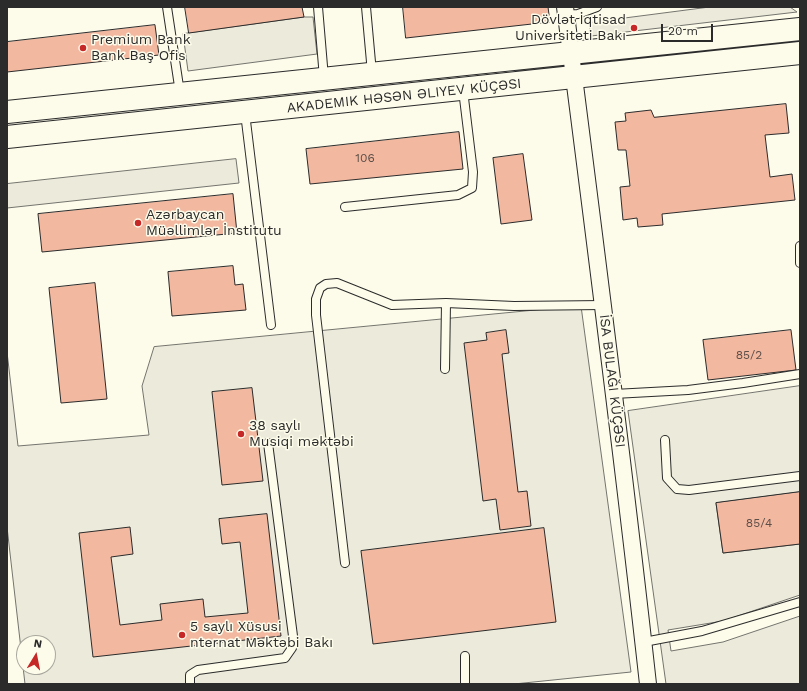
<!DOCTYPE html>
<html>
<head>
<meta charset="utf-8">
<style>
	body { margin:0 }
	#map { position:relative; width:807px; height:691px; overflow:hidden; background:#fdfbea; font-family:"Work Sans",sans-serif }
	canvas { display:block }
	.frame { position:absolute; inset:0; border:8px solid #2b2b2b; pointer-events:none }
	.north { position:absolute; left:16px; top:635px; width:40px; height:40px; box-sizing:border-box; background:#fdfbea; border:1px solid #a9a89e; border-radius:50%; rotate:10deg; font-size:11px; font-weight:700; line-height:16px; text-align:center; color:#2b2b2b }
	.north::after { content:''; display:block; margin:auto; width:14px; height:18px; background:#c62828; clip-path:polygon(50% 0,100% 100%,50% 72%,0 100%) }
	.scale { position:absolute; left:661px; top:24px; width:52px; height:18px; box-sizing:border-box; border:2px solid #2b2b2b; border-top:0; padding-left:5px; font-size:12px; line-height:14px; white-space:nowrap; color:#2b2b2b; -webkit-text-stroke:3px #fdfbea; paint-order:stroke }
</style>
</head>
<body>
<div id="map">
<canvas width="807" height="691"></canvas>
<div class="frame"></div>
<div class="north">N</div>
<div class="scale">20 m</div>
</div>
<script>
const context = document.querySelector('canvas').getContext('2d');
context.lineJoin = 'round';
function fill(path, color) {
  context.fillStyle = color;
  context.fill(path, 'evenodd');
}
function trace(path, color, width, dash) {
  context.strokeStyle = color;
  context.lineWidth = width;
  context.lineCap = dash ? 'butt' : 'round';
  context.setLineDash(dash || []);
  context.stroke(path);
}
function label(font, color, halo, rows, align = 'center') {
  context.font = font + ' "Work Sans",sans-serif';
  context.lineWidth = 3;
  context.setLineDash([]);
  context.textBaseline = 'middle';
  context.strokeStyle = halo;
  context.fillStyle = color;
  for (const [text, x, y, turn = 0] of rows) {
    context.save();
    context.translate(x, y);
    context.rotate((+turn || 0) * Math.PI / 180);
    context.textAlign = isNaN(turn) ? turn : align;
    if (halo) context.strokeText(text, 0, 0);
    context.fillText(text, 0, 0);
    context.restore();
  }
}
const green = new Path2D(`
	M 710,7 L 790,7 L 797,12 L 591,36 L 589,23 Z
	M 304,17 L 313,17 L 317,54 L 188,71 L 183,34 Z
	M 236,159 L 239,183 L 7,208 L 7,184 Z
	M 581,306 L 631,672 L 514,684 L 25,684 L 7,527 L 7,352 L 18,446 L 149,435 L 142,386 L 154,347 ZM 24,643 L 48,643 L 48,667 L 24,667 Z
	M 800,386 L 800,492 L 716,503 L 723,553 L 800,544 L 800,595 L 723,621 L 668,630 L 671,651 L 723,642 L 800,616 L 800,684 L 666,684 L 628,411 Z`);
fill(green, '#ecebdb');
trace(green, '#74746e', 1);
const building = new Path2D(`
	M 185,7 L 302,7 L 304,17 L 189,33 Z
	M 403,7 L 548,7 L 550,22 L 406,38 Z
	M 155,25 L 159,55 L 7,72 L 7,42 Z
	M 786,104 L 789,133 L 765,135 L 770,177 L 792,174 L 795,200 L 662,214 L 663,225 L 638,227 L 637,218 L 623,220 L 620,187 L 630,186 L 626,150 L 618,150 L 615,122 L 626,121 L 625,113 L 651,110 L 654,117 Z
	M 459,132 L 463,169 L 310,184 L 306,149 Z
	M 523,154 L 532,220 L 501,224 L 493,158 Z
	M 233,194 L 237,233 L 42,252 L 38,214 Z
	M 233,266 L 235,285 L 243,284 L 246,310 L 172,316 L 168,272 Z
	M 95,283 L 107,399 L 61,403 L 49,288 Z
	M 506,330 L 509,353 L 502,354 L 518,492 L 527,491 L 531,526 L 500,530 L 496,499 L 483,501 L 464,343 L 487,340 L 486,333 Z
	M 791,330 L 796,370 L 708,380 L 703,340 Z
	M 252,388 L 263,481 L 222,485 L 212,392 Z
	M 800,492 L 800,544 L 723,553 L 716,503 Z
	M 267,514 L 281,636 L 93,657 L 79,533 L 130,527 L 133,554 L 111,557 L 120,625 L 162,620 L 160,604 L 203,599 L 205,617 L 248,613 L 240,542 L 222,544 L 219,519 Z
	M 544,528 L 556,622 L 373,644 L 361,551 Z`);
fill(building, '#f2b8a0');
trace(building, '#2b2b2b', 1);
const service = new Path2D(`
	M 167,7 L 180,93
	M 318,7 L 324,78
	M 366,7 L 372,73
	M 566,15 L 578,14 L 597,7
	M 245,113 L 271,325
	M 345,207 L 458,195 L 472,188 L 473,172 L 463,90
	M 800,246 L 800,263
	M 445,369 L 446,303
	M 614,394 L 688,390 L 743,383 L 800,374
	M 665,440 L 667,478 L 677,489 L 689,490 L 800,476
	M 345,563 L 316,315 L 316,299 L 320,288 L 326,284 L 337,283 L 392,305 L 446,303 L 514,306 L 603,305
	M 644,642 L 702,631 L 800,602
	M 465,656 L 465,684
	M 190,684 L 190,675 L 198,670 L 285,658 L 292,648 L 293,636 L 268,443`);
const minor = new Path2D(`
	M 565,7 C 594,232 623,458 648,684`);
const secondary = new Path2D(`
	M 7,112 L 800,29
	M 7,137 L 800,53`);
trace(service, '#2b2b2b', 10);
trace(minor, '#2b2b2b', 18);
trace(secondary, '#2b2b2b', 24);
trace(service, '#fdfbea', 8);
trace(minor, '#fdfbea', 16);
trace(secondary, '#fdfbea', 22);
for (const [x, y, r, color] of [
	[634,28,4,"#c62828"],
	[83,48,4,"#c62828"],
	[138,223,4,"#c62828"],
	[241,434,4,"#c62828"],
	[182,635,4,"#c62828"]
]) {
  const dot = new Path2D();
  dot.arc(x, y, r, 0, 2 * Math.PI);
  context.fillStyle = color;
  context.fill(dot);
  trace(dot, '#fdfbea', 1.5);
}
label('12px', '#5d4e48', null, [
	["106",365,158],
	["85/2",749,355],
	["85/4",759,523]
]);
label('14px', '#2b2b2b', '#fdfbea', [
	["Dövlət İqtisad",626,20,"right"],
	["Universiteti Bakı",626,36,"right"],
	["Premium Bank",91,40],
	["Bank Baş Ofis",91,56],
	["Azərbaycan",146,215],
	["Müəllimlər İnstitutu",146,231],
	["38 saylı",249,426],
	["Musiqi məktəbi",249,442],
	["5 saylı Xüsusi",190,627],
	["nternat Məktəbi Bakı",190,643]
], 'left');
label('14px', '#2b2b2b', '#fdfbea', [
	["AKADEMIK HƏSƏN ƏLIYEV KÜÇƏSI",404,96,-6],
	["İSA BULAĞI KÜÇƏSI",612,381,83]
]);
</script>
</body>
</html>
